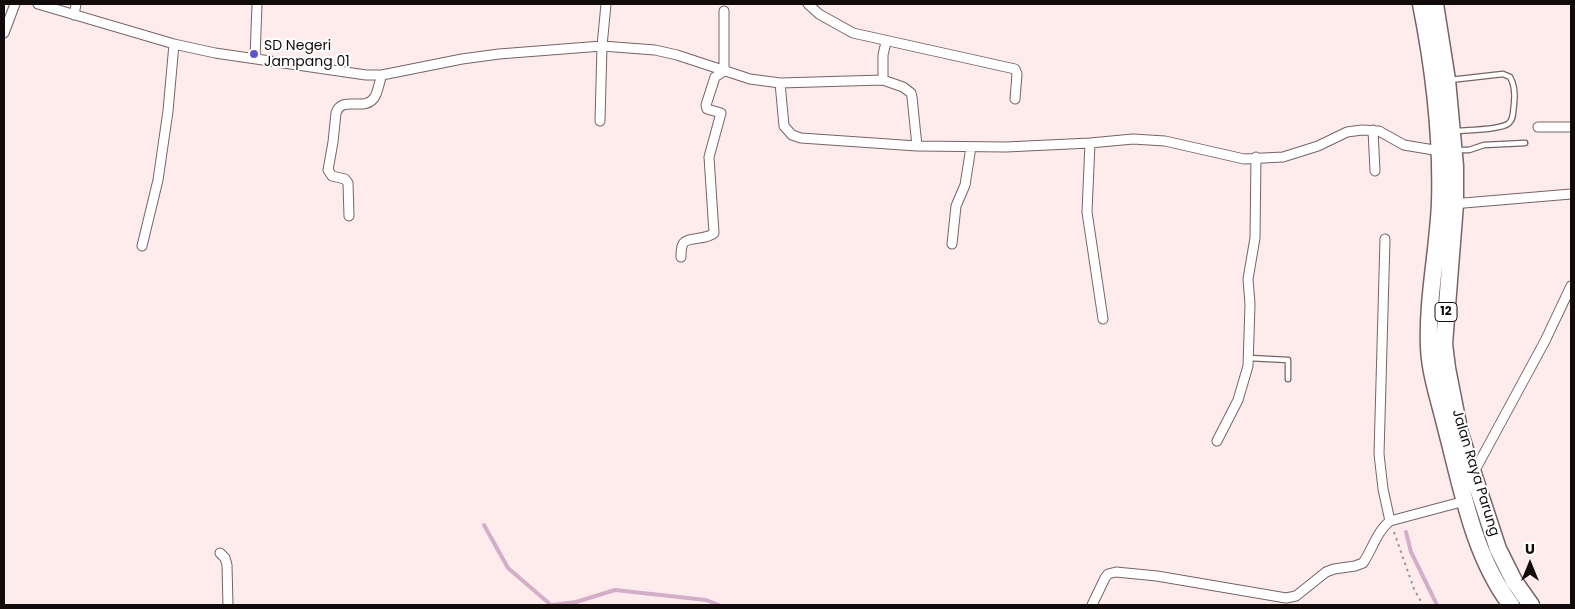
<!DOCTYPE html>
<html>
<head>
<meta charset="utf-8">
<style>
	body { margin:0 }
	#map { position:relative; width:1575px; height:609px; overflow:hidden; background:#feeced; font-family:Poppins,sans-serif }
	canvas { display:block }
	.frame { position:absolute; inset:0; border:5px solid #120b0c; pointer-events:none }
	.north { position:absolute; left:1505px; top:539px; width:50px; height:50px; -webkit-text-stroke:4px #fff; paint-order:stroke; rotate:0deg; font-size:14px; font-weight:700; line-height:20px; text-align:center; color:#120b0c }
	.north::after { content:''; display:block; margin:auto; width:18px; height:22px; background:#120b0c; clip-path:polygon(50% 0,100% 100%,50% 72%,0 100%) }
</style>
</head>
<body>
<div id="map">
<canvas width="1575" height="609"></canvas>
<div class="frame"></div>
<div class="north">U</div>
</div>
<script>
const context = document.querySelector('canvas').getContext('2d');
context.lineJoin = 'round';
function trace(path, color, width, dash) {
  context.strokeStyle = color;
  context.lineWidth = width;
  context.lineCap = dash ? 'butt' : 'round';
  context.setLineDash(dash || []);
  context.stroke(path);
}
function label(font, color, halo, rows, align = 'center') {
  context.font = font + ' Poppins,sans-serif';
  context.lineWidth = 4;
  context.setLineDash([]);
  context.textBaseline = 'middle';
  context.strokeStyle = halo;
  context.fillStyle = color;
  for (const [text, x, y, turn = 0] of rows) {
    context.save();
    context.translate(x, y);
    context.rotate((+turn || 0) * Math.PI / 180);
    context.textAlign = isNaN(turn) ? turn : align;
    if (halo) context.strokeText(text, 0, 0);
    context.fillText(text, 0, 0);
    context.restore();
  }
}
trace(new Path2D(`
	M 484,525 L 508,568 L 551,605
	M 1406,532 L 1411,552 L 1437,605
	M 552,605 L 576,602 L 615,590 L 706,600 L 719,605`), '#d4aec8', 4);
const lane = new Path2D(`
	M 1450,80 L 1503,74 L 1510,77 C 1515,85 1515,95 1514,104 C 1513,110 1514,119 1509,123 C 1502,130 1466,130 1455,131
	M 1457,150 L 1469,150 L 1484,145 L 1525,143
	M 1249,358 L 1288,360 L 1288,379`);
const street = new Path2D(`
	M 38,4 L 174,44 L 215,53 L 366,75 L 382,75 L 462,59 L 499,54 L 602,46 L 655,50 L 677,55 L 750,79 L 780,83 L 784,126 L 792,135 L 801,138 L 917,146 L 1006,147 L 1090,143 L 1133,139 L 1165,141 L 1244,159 L 1283,157 L 1318,146 L 1347,132 L 1362,130 L 1379,131 L 1404,145 L 1440,151
	M 808,4 L 819,14 L 853,33 L 1015,69 L 1017,74 L 1015,99
	M 74,15 L 76,4
	M 4,33 L 15,4
	M 255,58 L 257,4
	M 883,80 L 883,55 L 886,42
	M 780,83 L 883,80 L 903,87 L 911,93 L 912,97 L 917,146
	M 600,121 L 602,46 L 606,4
	M 1538,127 L 1571,127
	M 1373,130 L 1375,171
	M 1090,143 L 1087,212 L 1103,319
	M 1452,204 L 1571,194
	M 349,216 L 348,183 L 345,179 L 332,176 L 328,170 L 333,142 L 336,113 C 342,95 364,112 374,98 C 378,93 379,82 382,75
	M 1385,239 L 1379,454 L 1383,489 L 1390,521
	M 952,244 L 956,206 L 965,185 L 971,147
	M 142,246 L 158,180 L 168,111 L 174,44
	M 681,257 C 681,253 681,247 683,244 C 686,237 707,240 714,233 L 709,157 L 721,113 L 707,109 L 706,105 L 715,77 L 724,71 L 724,11
	M 1217,441 L 1238,400 L 1248,366 L 1250,304 L 1248,279 L 1255,238 L 1256,157
	M 1474,472 L 1545,341 L 1571,286
	M 220,553 L 225,558 L 227,565 L 228,605
	M 1092,605 L 1105,578 L 1108,574 L 1116,572 L 1157,576 L 1286,598 L 1296,596 L 1326,572 L 1334,569 L 1355,566 L 1363,563 C 1372,550 1377,531 1390,521 L 1465,501`);
const highway = new Path2D(`
	M 1421,4 C 1434,69 1442,137 1440,203 C 1438,251 1427,299 1429,347 C 1430,374 1440,402 1446,428 C 1462,488 1473,555 1511,605
	M 1435,4 L 1447,80 L 1455,166 L 1455,204 L 1444,344 L 1447,368 L 1460,434 L 1498,549 L 1514,581 L 1531,605`);
trace(lane, '#776465', 7);
trace(street, '#776465', 11);
trace(highway, '#776465', 19);
trace(new Path2D(`
	M 1394,532 L 1414,589 L 1423,605`), '#a29495', 2, [2.5, 4]);
trace(lane, '#fff', 4.5);
trace(street, '#fff', 9);
trace(highway, '#fff', 16);
for (const [x, y, r, color] of [
	[254,54,5,"#6155ce"]
]) {
  const dot = new Path2D();
  dot.arc(x, y, r, 0, 2 * Math.PI);
  context.fillStyle = color;
  context.fill(dot);
  trace(dot, '#fff', 2);
}
for (const [x, y, w] of [
	[1446,312,22]
]) {
  const box = new Path2D();
  box.roundRect(x - w / 2, y - 9.5, w, 19, 4);
  context.fillStyle = '#fff';
  context.fill(box);
  trace(box, '#120b0c', 1);
}
label('bold 12px', '#120b0c', null, [
	["12",1446,312]
]);
label('14px', '#120b0c', '#fff', [
	["SD Negeri",264,46],
	["Jampang 01",264,62]
], 'left');
label('14px', '#120b0c', '#fff', [
	["Jalan Raya Parung",1475,473,73]
]);
</script>
</body>
</html>
